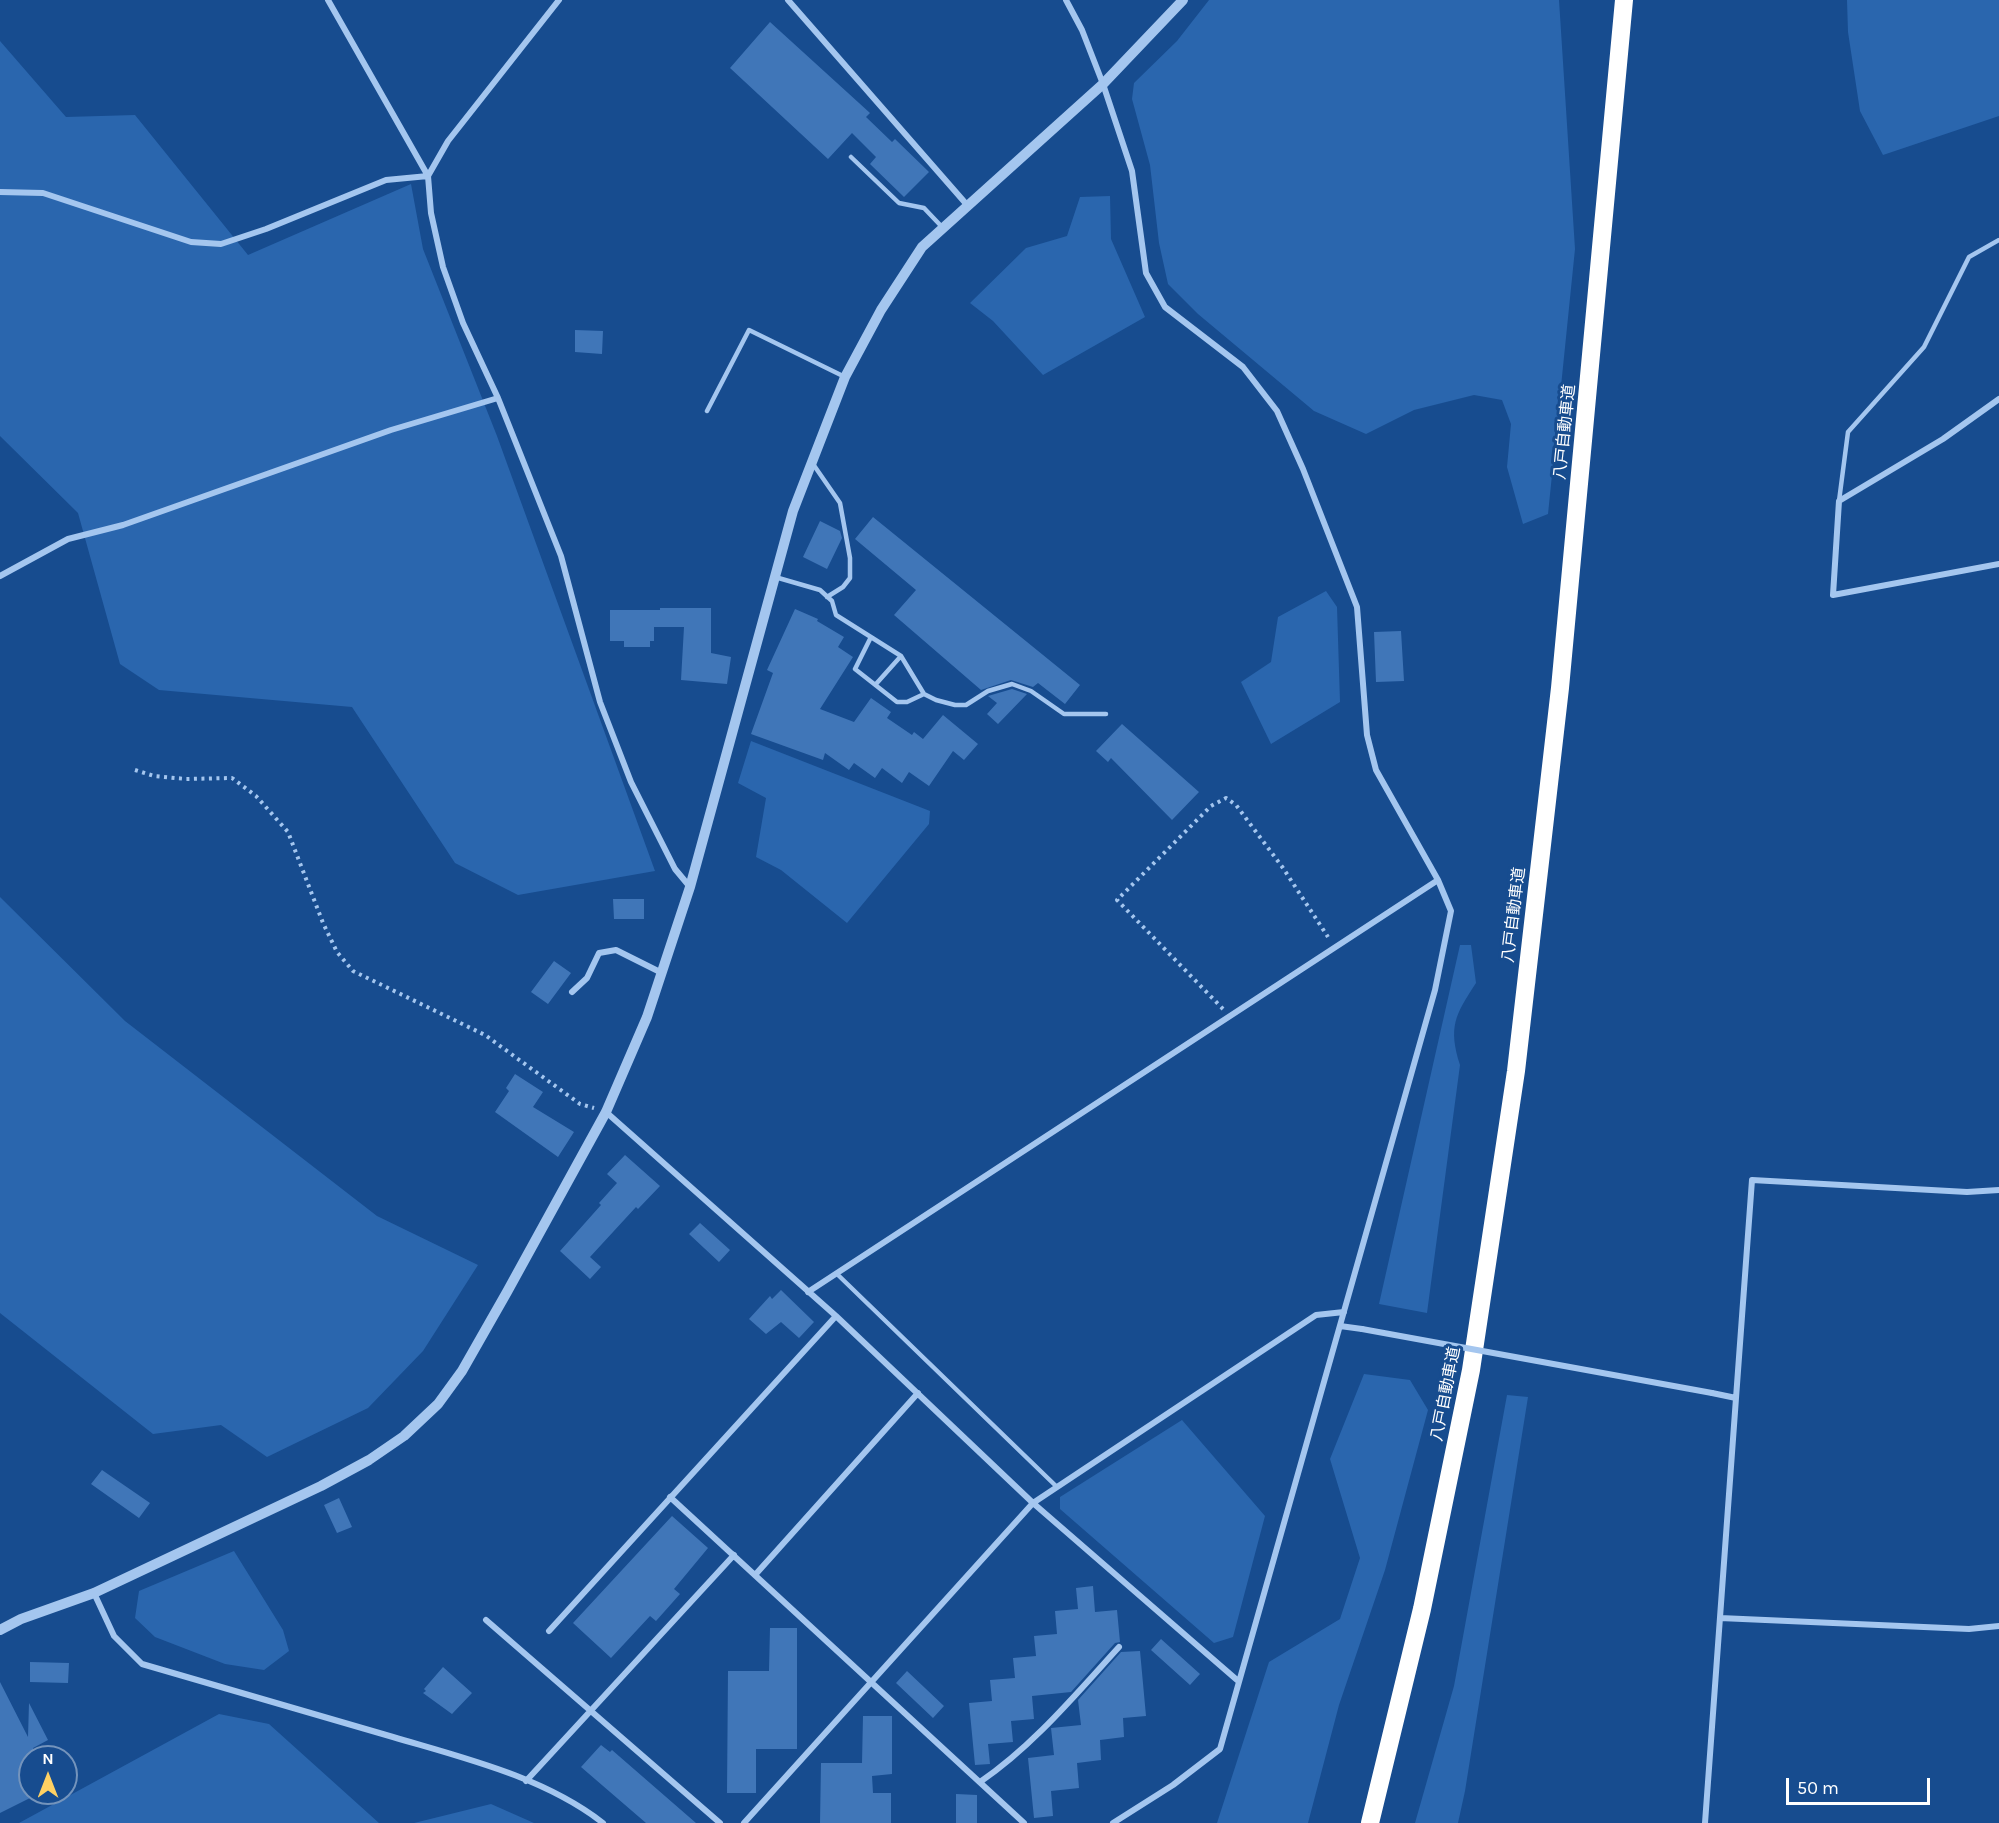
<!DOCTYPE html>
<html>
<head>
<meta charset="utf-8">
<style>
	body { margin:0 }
	#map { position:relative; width:1999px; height:1823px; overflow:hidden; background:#174c8f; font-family:Karla,sans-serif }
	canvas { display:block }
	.north { position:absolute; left:18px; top:1745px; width:60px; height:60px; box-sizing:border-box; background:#174c8f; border:2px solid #7494bc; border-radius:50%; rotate:0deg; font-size:16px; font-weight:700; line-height:24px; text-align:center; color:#fff }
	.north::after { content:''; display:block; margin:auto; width:21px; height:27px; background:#ffd163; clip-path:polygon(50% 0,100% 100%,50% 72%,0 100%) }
	.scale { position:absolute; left:1786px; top:1778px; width:144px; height:27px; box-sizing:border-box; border:3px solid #fff; border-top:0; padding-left:8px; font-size:18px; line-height:21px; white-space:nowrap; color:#fff; -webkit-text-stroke:4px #174c8f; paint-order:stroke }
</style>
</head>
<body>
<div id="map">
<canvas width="1999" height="1823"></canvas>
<div class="north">N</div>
<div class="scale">50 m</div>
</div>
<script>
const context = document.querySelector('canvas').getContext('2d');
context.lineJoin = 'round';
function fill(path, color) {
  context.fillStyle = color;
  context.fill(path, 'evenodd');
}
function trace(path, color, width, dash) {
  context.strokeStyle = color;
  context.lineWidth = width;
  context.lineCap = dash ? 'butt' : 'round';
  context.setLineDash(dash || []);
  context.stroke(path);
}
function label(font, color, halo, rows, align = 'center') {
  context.font = font + ' Karla,"Noto Sans JP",sans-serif';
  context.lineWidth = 6;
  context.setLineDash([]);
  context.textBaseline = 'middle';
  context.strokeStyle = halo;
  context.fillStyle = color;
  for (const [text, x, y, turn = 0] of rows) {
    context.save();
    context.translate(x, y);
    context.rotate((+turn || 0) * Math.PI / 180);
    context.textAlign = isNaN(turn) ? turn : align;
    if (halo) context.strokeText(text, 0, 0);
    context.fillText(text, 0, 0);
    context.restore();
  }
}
fill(new Path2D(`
	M 1209,0 L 1559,0 L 1575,249 L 1548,514 L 1523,524 L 1507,467 L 1511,424 L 1502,400 L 1474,395 L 1414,410 L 1366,434 L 1314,411 L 1198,314 L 1168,284 L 1159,243 L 1150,165 L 1132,99 L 1134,83 L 1177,41 Z
	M 1847,0 L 1999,0 L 1999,116 L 1883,155 L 1860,111 L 1848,32 Z
	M 0,41 L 66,117 L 135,115 L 248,255 L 411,184 L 423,249 L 497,436 L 655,871 L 518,895 L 455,863 L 352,707 L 159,690 L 120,664 L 78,513 L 0,436 Z
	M 1110,196 L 1111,239 L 1145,317 L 1043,375 L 993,321 L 970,303 L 1026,248 L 1067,236 L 1080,197 Z
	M 1326,591 L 1337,607 L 1340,702 L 1271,744 L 1241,682 L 1271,662 L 1278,617 Z
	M 751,741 L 930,811 L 929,824 L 847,923 L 781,870 L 756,857 L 766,798 L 738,783 Z
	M 0,897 L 125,1021 L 377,1216 L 478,1265 L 423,1351 L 368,1408 L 267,1457 L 221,1425 L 153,1434 L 0,1313 Z
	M 1460,945 L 1471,945 L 1476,983 C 1455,1015 1448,1027 1460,1065 L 1427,1313 L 1379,1304 Z
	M 1364,1374 L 1410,1380 L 1428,1410 L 1385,1570 L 1339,1705 L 1308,1823 L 1217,1823 L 1269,1662 L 1340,1619 L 1360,1558 L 1330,1459 Z
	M 1507,1395 L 1528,1397 L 1465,1791 L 1458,1823 L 1415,1823 L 1454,1686 Z
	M 1182,1420 L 1265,1516 L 1233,1637 L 1214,1643 L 1060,1509 L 1060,1497 Z
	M 234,1551 L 283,1630 L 289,1651 L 264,1670 L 225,1664 L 155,1637 L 135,1618 L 139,1591 Z
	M 219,1714 L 269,1724 L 379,1823 L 19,1823 Z
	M 491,1804 L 534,1823 L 414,1823 Z`), '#2a66ae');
fill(new Path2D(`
	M 770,22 L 870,113 L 866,117 L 892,142 L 895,139 L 929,172 L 904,197 L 870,164 L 876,157 L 852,133 L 828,159 L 730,68 Z
	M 575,330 L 603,331 L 602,354 L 575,352 Z
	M 873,517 L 1080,685 L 1065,704 L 1038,683 L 1033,687 L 1011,680 L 981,690 L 894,615 L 916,590 L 855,539 Z
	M 820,521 L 840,531 L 842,538 L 827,569 L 803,557 Z
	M 660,608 L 711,608 L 711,653 L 731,657 L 727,684 L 681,680 L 684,627 L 654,627 L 654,641 L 650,641 L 650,647 L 624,647 L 624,641 L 610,641 L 610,610 L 660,610 Z
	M 795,609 L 818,619 L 817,621 L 844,637 L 838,647 L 853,657 L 820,709 L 854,722 L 871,698 L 891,712 L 887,718 L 912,735 L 914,732 L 923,739 L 943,715 L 978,744 L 964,760 L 953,751 L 929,786 L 909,772 L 902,783 L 882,768 L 875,778 L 854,763 L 849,770 L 825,753 L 823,760 L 751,734 L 773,673 L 767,670 Z
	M 1401,631 L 1404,681 L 1376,682 L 1374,632 Z
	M 1012,689 L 1027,694 L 998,724 L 987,714 L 997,703 L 988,696 Z
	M 1122,724 L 1199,792 L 1172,820 L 1111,758 L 1108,762 L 1096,751 Z
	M 613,899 L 644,899 L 644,919 L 614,919 Z
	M 554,961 L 571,973 L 548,1004 L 531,992 Z
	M 515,1074 L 543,1092 L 533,1107 L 574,1132 L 558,1157 L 495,1112 L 509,1091 L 506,1088 Z
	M 625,1155 L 660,1186 L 638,1209 L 636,1207 L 590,1257 L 601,1267 L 590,1279 L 560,1251 L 601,1205 L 599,1203 L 617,1183 L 607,1174 Z
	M 700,1223 L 730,1250 L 719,1262 L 689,1234 Z
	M 781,1290 L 814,1322 L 799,1338 L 781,1322 L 766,1334 L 749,1319 L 770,1296 L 772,1299 Z
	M 102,1470 L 150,1503 L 139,1518 L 91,1484 Z
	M 339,1498 L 352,1527 L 337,1533 L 324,1505 Z
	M 672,1516 L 708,1548 L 674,1589 L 680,1594 L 656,1621 L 650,1616 L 611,1658 L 573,1623 Z
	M 1093,1586 L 1095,1612 L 1117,1610 L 1120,1642 L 1115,1643 L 1071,1692 L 1032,1696 L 1034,1719 L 1011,1721 L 1013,1742 L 988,1744 L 990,1764 L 975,1765 L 969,1703 L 992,1701 L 990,1680 L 1015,1678 L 1013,1658 L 1036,1656 L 1034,1636 L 1057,1634 L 1055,1611 L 1078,1609 L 1076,1588 Z
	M 770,1628 L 797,1628 L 797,1749 L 756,1749 L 756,1793 L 727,1793 L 728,1671 L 769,1671 Z
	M 1161,1639 L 1200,1674 L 1190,1685 L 1151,1650 Z
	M 1140,1651 L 1146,1716 L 1123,1718 L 1124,1737 L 1100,1740 L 1101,1760 L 1077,1763 L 1079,1788 L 1051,1791 L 1053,1816 L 1034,1818 L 1028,1758 L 1054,1755 L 1051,1728 L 1081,1725 L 1078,1700 L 1121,1652 Z
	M 30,1662 L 69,1663 L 68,1683 L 30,1682 Z
	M 443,1667 L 472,1693 L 452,1714 L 423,1693 L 426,1691 L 424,1689 Z
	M 907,1671 L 944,1706 L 933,1718 L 896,1683 Z
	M 0,1682 L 28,1737 L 29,1703 L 48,1740 L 33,1748 L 38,1757 L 30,1757 L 30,1798 L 0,1813 Z
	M 863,1716 L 892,1716 L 892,1774 L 872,1776 L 873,1793 L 891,1793 L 891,1823 L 820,1823 L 821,1763 L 862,1763 Z
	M 601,1745 L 610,1752 L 612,1750 L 696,1823 L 646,1823 L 581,1767 Z
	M 956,1794 L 977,1795 L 977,1823 L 956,1823 Z`), '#4076b8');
trace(new Path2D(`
	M 135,770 L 154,776 L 186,779 L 232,778 L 256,796 L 288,832 L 323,923 L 337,952 L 353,971 L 485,1035 L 580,1104 L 594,1108
	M 1223,1009 L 1117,900 L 1211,806 L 1226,798 L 1236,805 L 1283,868 L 1328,937`), '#a4c6ef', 4, [3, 4.5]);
trace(new Path2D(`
	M 851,157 L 899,203 L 924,208 L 943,228
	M 707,411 L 749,330 L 845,377
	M 813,464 L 840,503 L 850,558 L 850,578 L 843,587 L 827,597
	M 1839,501 L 1848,432 L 1924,347 L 1969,257 L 1999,240
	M 775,577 L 820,590 L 832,601 L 836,615 L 901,656 L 924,694 L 936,700 L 955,705 L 966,705 L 988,691 L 1012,684 L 1031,691 L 1064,714 L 1106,714
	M 871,637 L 855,669 L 897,702 L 907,702 L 924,694
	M 876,684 L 901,656
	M 837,1274 L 1057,1487`), '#a4c6ef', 4.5);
trace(new Path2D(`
	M 328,0 L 428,176 L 431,213 L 443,267 L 463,323 L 498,398 L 561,556 L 600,702 L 631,782 L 675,869 L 690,887
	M 788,0 L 968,206
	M 1066,0 L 1082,30 L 1103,84 L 1132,171 L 1146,273 L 1165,307 L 1243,367 L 1277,411 L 1303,469 L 1357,607 L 1367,735 L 1376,770 L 1438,880 L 1451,911 L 1435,990 L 1220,1749 L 1173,1785 L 1113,1823
	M 428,176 L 448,141 L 559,0
	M 0,192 L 43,193 L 191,242 L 221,244 L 266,229 L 386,180 L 428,176
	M 1999,399 L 1943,439 L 1839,501 L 1833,595 L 1999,564
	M 0,576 L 68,539 L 123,525 L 391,430 L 498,398
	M 572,992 L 587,978 L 599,953 L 616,950 L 662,973
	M 606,1112 L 836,1316 L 1033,1503 L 1237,1680
	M 808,1292 L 1438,880
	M 1340,1326 L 1362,1329
	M 1712,1393 L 1736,1398 L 1752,1180 L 1967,1192 L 1999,1190
	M 670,1497 L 1024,1823
	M 755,1575 L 918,1393
	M 94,1593 L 114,1636 L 142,1664 C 226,1689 309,1712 393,1737 C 464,1758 544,1777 603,1823
	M 1720,1618 L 1969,1629 L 1999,1626
	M 486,1620 L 720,1823
	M 549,1631 L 836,1316
	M 526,1781 L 734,1555
	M 980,1782 C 1033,1746 1076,1694 1119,1647
	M 744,1823 L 1033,1503 L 1316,1315 L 1344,1312
	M 1705,1823 L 1736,1398`), '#a4c6ef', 6);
trace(new Path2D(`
	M 0,1630 L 21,1619 L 94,1593 L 321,1486 L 369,1460 L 404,1436 L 438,1404 L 462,1371 L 507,1292 L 606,1112 L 647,1017 L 690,887 L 793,511 L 845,377 L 881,310 L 922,247 L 1103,84 L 1183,0`), '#a4c6ef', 10);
trace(new Path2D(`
	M 1370,1823 L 1422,1609 L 1471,1370 L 1516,1071 L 1560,688 L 1624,0`), '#fff', 18);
trace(new Path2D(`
	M 1362,1329 L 1712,1393`), '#a4c6ef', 6);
label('16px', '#fff', '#174c8f', [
	["八戸自動車道",1565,432,-84],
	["八戸自動車道",1514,915,-83],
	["八戸自動車道",1446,1394,-79]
]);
</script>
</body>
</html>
